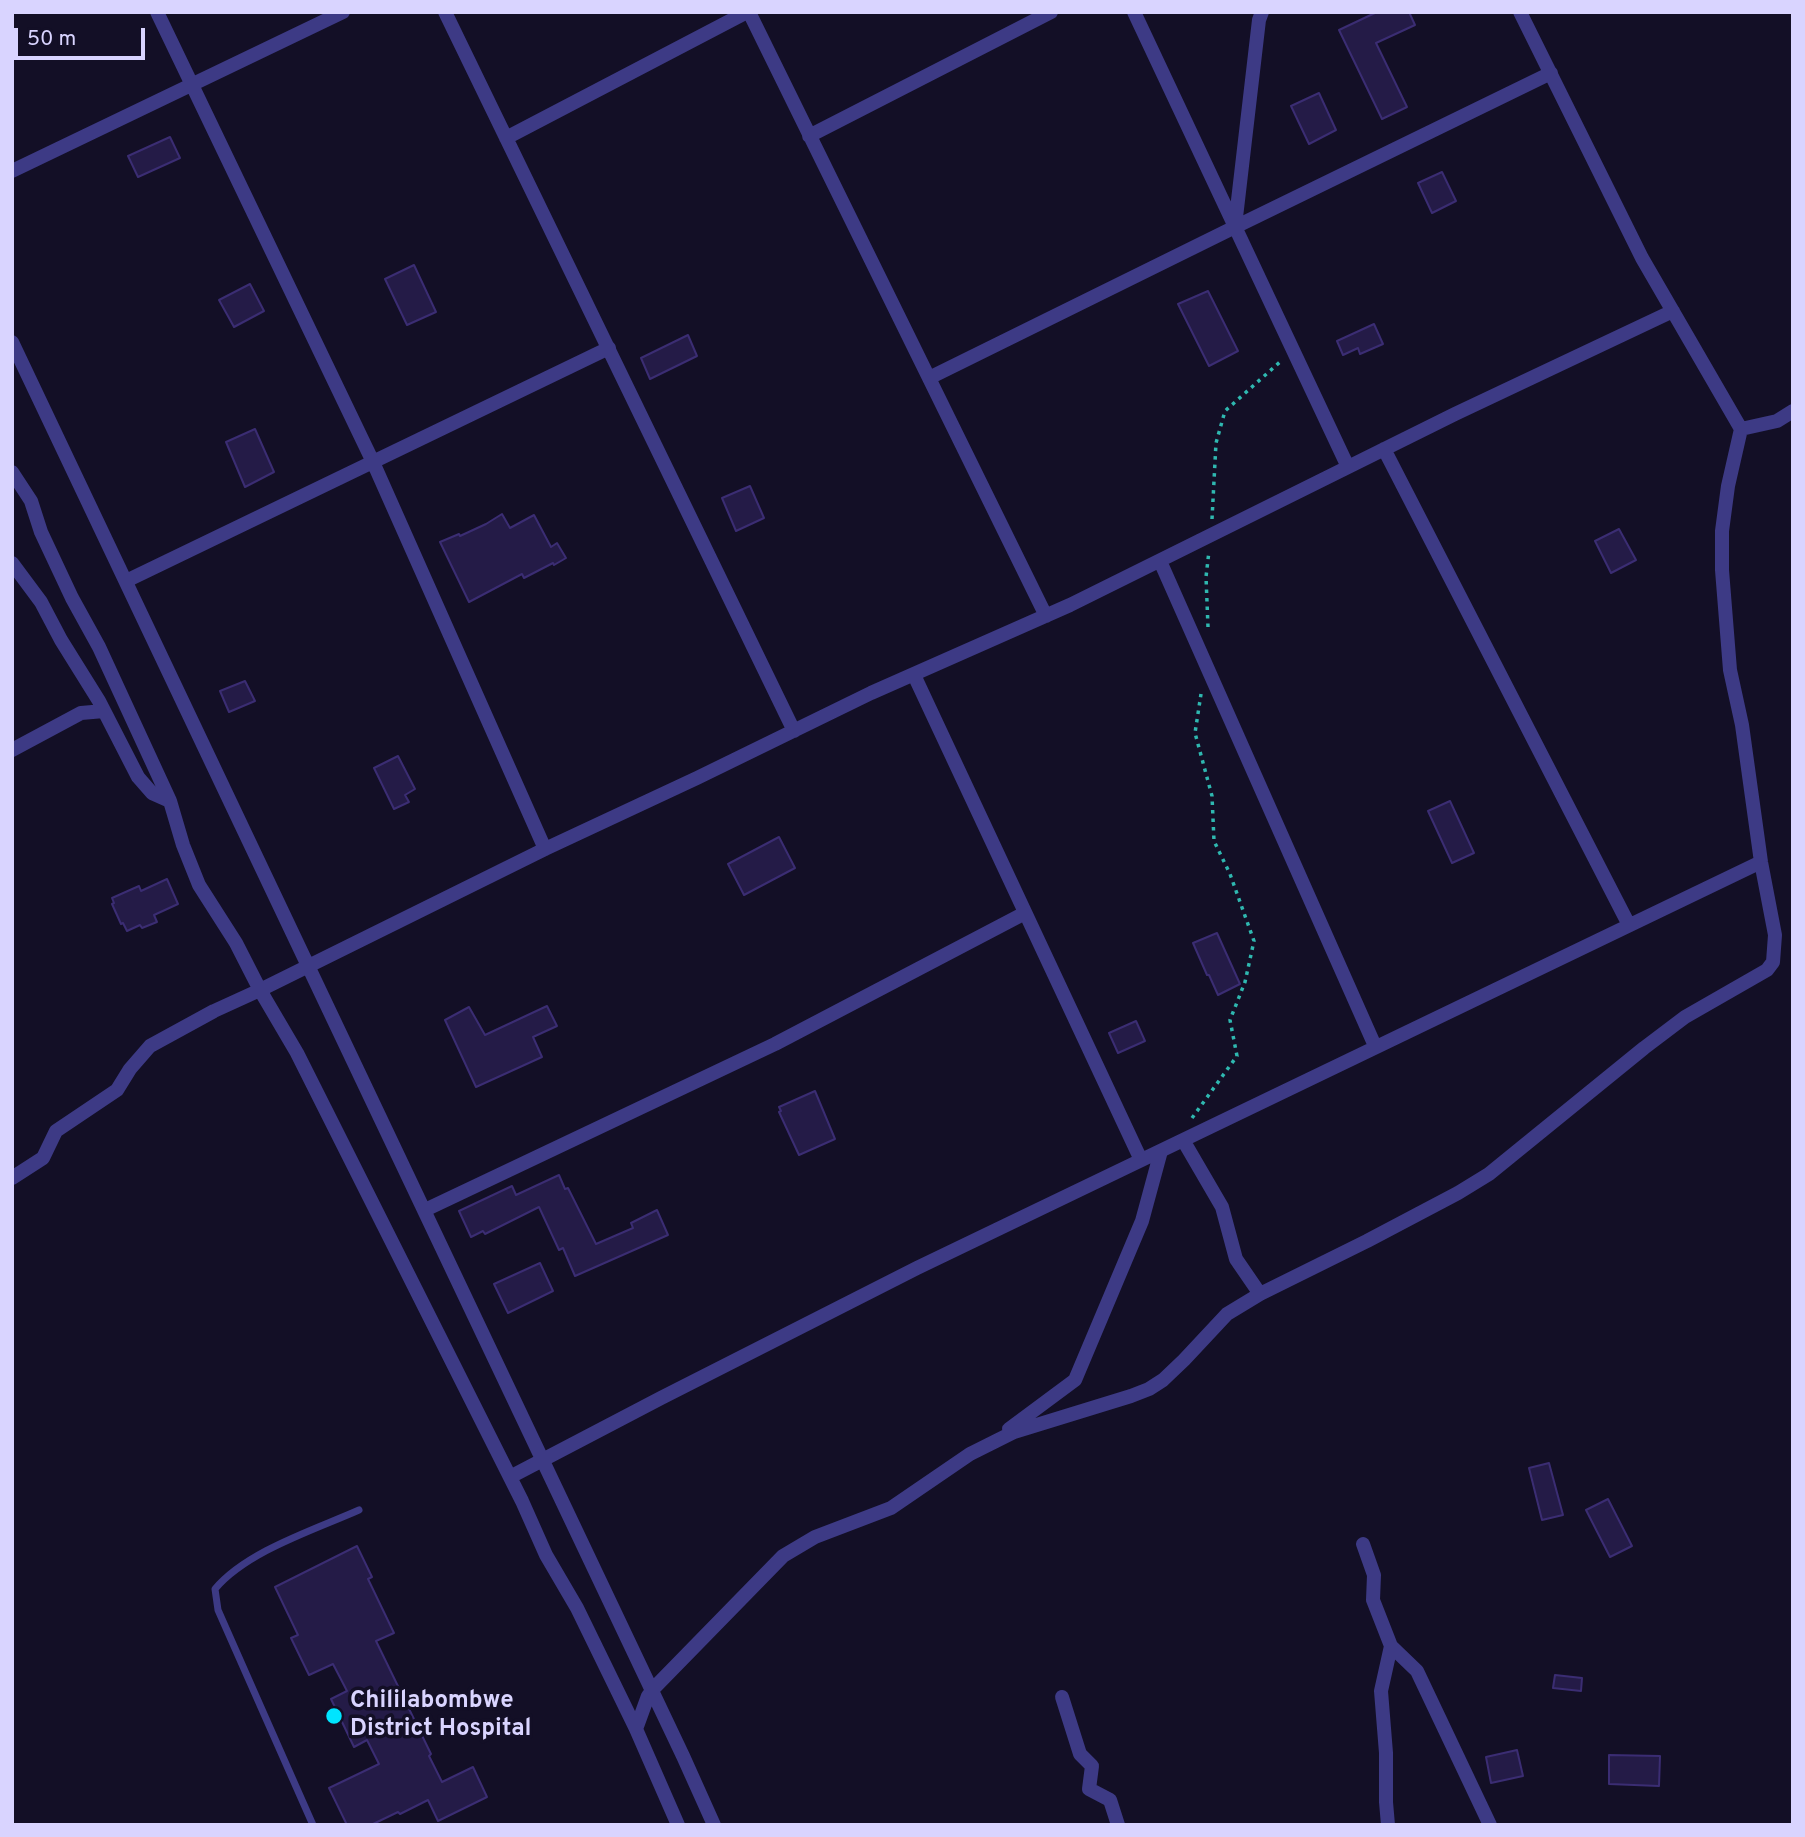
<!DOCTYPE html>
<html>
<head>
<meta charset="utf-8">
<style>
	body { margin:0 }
	#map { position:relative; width:1805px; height:1837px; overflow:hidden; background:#130f26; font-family:Overpass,sans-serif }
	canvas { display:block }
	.frame { position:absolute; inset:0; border:14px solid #d9d4ff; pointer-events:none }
	.scale { position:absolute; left:14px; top:28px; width:131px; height:32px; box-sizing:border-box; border:4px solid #d9d4ff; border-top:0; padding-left:9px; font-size:21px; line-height:24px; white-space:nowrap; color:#d9d4ff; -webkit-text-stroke:5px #130f26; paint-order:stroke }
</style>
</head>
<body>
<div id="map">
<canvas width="1805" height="1837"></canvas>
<div class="frame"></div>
<div class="scale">50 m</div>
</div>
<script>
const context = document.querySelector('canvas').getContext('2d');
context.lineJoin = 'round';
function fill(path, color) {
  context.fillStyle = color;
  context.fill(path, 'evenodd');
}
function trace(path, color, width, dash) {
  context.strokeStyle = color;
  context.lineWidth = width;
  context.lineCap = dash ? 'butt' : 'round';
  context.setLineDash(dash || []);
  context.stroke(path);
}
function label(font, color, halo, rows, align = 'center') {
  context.font = font + ' Overpass,sans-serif';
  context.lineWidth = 7;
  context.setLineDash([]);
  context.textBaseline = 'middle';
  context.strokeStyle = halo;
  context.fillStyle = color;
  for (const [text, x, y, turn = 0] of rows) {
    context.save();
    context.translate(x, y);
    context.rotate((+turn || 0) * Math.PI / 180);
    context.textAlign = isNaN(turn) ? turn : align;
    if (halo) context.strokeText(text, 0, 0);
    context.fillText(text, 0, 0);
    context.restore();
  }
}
const building = new Path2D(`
	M 1377,12 L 1409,12 L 1415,25 L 1376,43 L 1407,107 L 1382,119 L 1339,30 Z
	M 1319,93 L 1336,130 L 1309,144 L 1291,106 Z
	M 170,137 L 180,158 L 138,177 L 128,156 Z
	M 1442,172 L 1456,201 L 1432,213 L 1418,183 Z
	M 414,265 L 436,312 L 407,325 L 385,279 Z
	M 250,284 L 264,311 L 234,327 L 219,300 Z
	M 1208,291 L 1238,351 L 1209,366 L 1178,304 Z
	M 1374,324 L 1383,344 L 1360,354 L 1358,348 L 1343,355 L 1337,341 Z
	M 688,335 L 697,356 L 650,379 L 641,358 Z
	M 255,429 L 274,472 L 245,487 L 226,442 Z
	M 750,486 L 764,518 L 736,531 L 722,498 Z
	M 502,514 L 510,528 L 534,515 L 551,547 L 557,543 L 566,558 L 554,565 L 553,563 L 524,578 L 522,574 L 469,602 L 440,542 L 459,534 L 460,536 L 486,524 Z
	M 1619,529 L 1636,560 L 1611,573 L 1595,541 Z
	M 245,681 L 255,701 L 229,712 L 220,691 Z
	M 398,756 L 415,789 L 405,795 L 409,802 L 394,809 L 374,768 Z
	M 1450,801 L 1474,853 L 1452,863 L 1428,811 Z
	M 779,837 L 795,868 L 744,895 L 728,864 Z
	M 167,879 L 178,904 L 154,915 L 157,922 L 142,928 L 140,925 L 127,931 L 123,923 L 121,924 L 112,904 L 114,903 L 112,898 L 139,886 L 141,891 Z
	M 1217,933 L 1240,984 L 1218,995 L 1209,975 L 1207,975 L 1193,943 Z
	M 547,1006 L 557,1026 L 533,1037 L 542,1057 L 476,1087 L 445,1020 L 469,1007 L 485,1035 Z
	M 1136,1021 L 1145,1041 L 1118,1053 L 1109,1033 Z
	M 815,1091 L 835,1139 L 799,1155 L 779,1112 L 781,1111 L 779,1107 Z
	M 559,1175 L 565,1189 L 568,1188 L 596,1244 L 633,1228 L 631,1223 L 657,1210 L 668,1235 L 575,1276 L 563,1248 L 559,1250 L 539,1207 L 485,1234 L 483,1231 L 471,1237 L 459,1211 L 512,1186 L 516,1195 Z
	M 540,1263 L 553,1291 L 508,1313 L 494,1284 Z
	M 1549,1463 L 1563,1515 L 1542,1520 L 1529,1468 Z
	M 1608,1499 L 1632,1546 L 1610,1557 L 1586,1510 Z
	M 357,1546 L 372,1577 L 368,1579 L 394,1633 L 376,1641 L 431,1754 L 429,1756 L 442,1782 L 473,1767 L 487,1797 L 438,1821 L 428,1800 L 400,1814 L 398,1812 L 371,1825 L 347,1825 L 329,1788 L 379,1764 L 367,1740 L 354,1747 L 331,1699 L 347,1691 L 333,1664 L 309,1675 L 291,1638 L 298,1635 L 275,1587 Z
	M 1555,1675 L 1582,1678 L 1581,1691 L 1553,1688 Z
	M 1517,1750 L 1523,1776 L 1491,1783 L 1486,1757 Z
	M 1609,1755 L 1660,1756 L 1659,1786 L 1609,1784 Z`);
fill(building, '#241b47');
trace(building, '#3b2d73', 2);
trace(new Path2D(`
	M 1212,519 L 1216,443 L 1225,411 L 1281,361
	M 1208,627 L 1206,577 L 1209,551
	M 1192,1118 L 1237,1056 L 1230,1020 L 1245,982 L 1254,941 L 1230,874 L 1214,841 L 1212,796 L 1195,733 L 1201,694`), '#2fb8b0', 3.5, [3.5, 5]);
trace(new Path2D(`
	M 313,1825 L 218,1610 L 215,1589 C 247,1551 314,1530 359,1510`), '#3d3a85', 7);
trace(new Path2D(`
	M 157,12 L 373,462 L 545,849
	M 445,12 L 794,731
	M 749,12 L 1046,616
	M 1134,12 L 1348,467
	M 1520,12 L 1642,258 L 1741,429
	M 809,136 L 1051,12
	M 506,138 L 747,12
	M 12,171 L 343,12
	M 1235,226 L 1259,20 L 1262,12
	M 12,342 L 683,1756 L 714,1825
	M 929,378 L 1235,227 L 1551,73
	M 1384,449 L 1629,925
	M 12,472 L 31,501 L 41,532 L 72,598 L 99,647 L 170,801
	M 1160,561 L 1375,1046
	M 12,563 L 41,602 L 61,640 L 99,701 L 138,777 L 152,793 L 170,801 L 183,845 L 199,885 L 236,943 L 260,990 L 214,1011 L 150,1046 L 130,1069 L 117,1090 L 56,1131 L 43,1158 L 12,1178
	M 126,581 L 609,348
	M 914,675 L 1141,1160
	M 12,750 L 81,713 L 104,711
	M 1183,1140 L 1222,1207 L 1236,1259 L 1260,1294
	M 425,1210 L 775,1044 L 1025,913
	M 1009,1429 L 1075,1380 L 1142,1221 L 1161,1151
	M 510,1477 L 661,1398 L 917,1268 L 1761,862
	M 1363,1544 L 1374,1575 L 1373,1600 L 1391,1646 L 1381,1691 L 1386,1753 L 1386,1802 L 1388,1825
	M 1391,1646 L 1417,1671 L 1490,1825
	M 1062,1697 L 1080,1754 L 1092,1766 L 1089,1789 L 1110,1800 L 1118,1825
	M 636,1729 L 648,1696 L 655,1687 L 783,1556 L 815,1537 L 891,1508 L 970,1454 L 1014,1432 L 1131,1396 L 1149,1389 L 1163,1380 L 1184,1360 L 1227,1314 L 1260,1294 L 1367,1241 L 1458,1193 L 1489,1174 L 1644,1048 L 1685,1017 L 1767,970 L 1773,962 L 1775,935 L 1761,862 L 1742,725 L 1730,670 L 1722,570 L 1722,531 L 1728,486 L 1741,429 L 1777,421 L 1793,411
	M 678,1825 L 636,1729 L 577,1608 L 546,1555 L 522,1501 L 297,1053 L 260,990 L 545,849 L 697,778 L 871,693 L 1070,605 L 1455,414 L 1673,311`), '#3d3a85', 14);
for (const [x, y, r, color] of [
	[334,1716,9,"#00e5ff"]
]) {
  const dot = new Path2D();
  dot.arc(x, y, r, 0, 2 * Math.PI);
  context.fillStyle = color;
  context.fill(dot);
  trace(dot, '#130f26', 2.5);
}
label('bold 24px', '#d9d4ff', '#130f26', [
	["Chililabombwe",350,1702],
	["District Hospital",350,1730]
], 'left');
</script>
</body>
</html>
